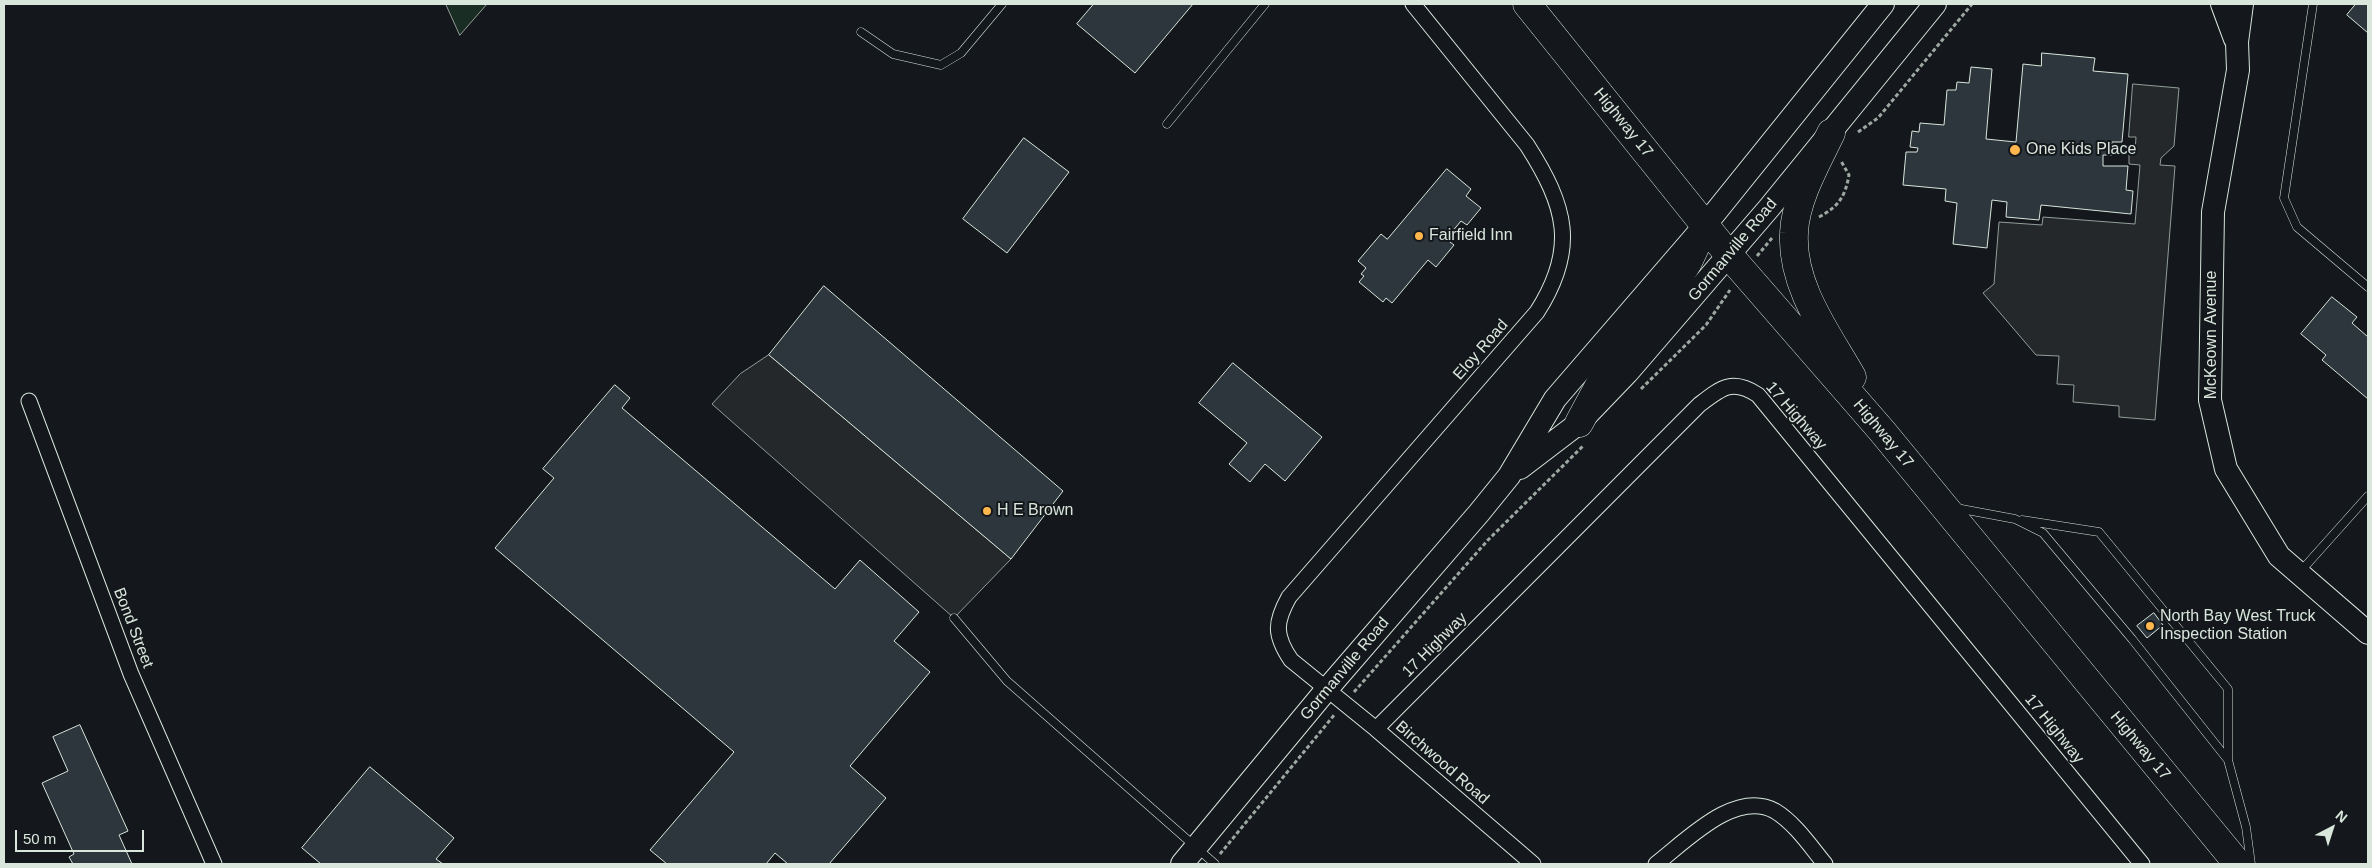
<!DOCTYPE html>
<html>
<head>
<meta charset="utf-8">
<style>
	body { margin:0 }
	#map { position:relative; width:2372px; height:868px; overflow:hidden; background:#14181c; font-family:Arial,sans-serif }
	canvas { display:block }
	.frame { position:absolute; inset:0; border:5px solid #d8e6dc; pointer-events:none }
	.north { position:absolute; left:2307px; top:803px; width:50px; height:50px; -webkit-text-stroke:4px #14181c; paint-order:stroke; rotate:40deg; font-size:14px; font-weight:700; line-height:20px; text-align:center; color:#d8e6dc }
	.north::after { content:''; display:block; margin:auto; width:18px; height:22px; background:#d8e6dc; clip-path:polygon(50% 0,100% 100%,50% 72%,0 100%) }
	.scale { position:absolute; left:15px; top:830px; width:129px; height:22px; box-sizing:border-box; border:2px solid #d8e6dc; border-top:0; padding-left:6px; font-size:15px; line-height:18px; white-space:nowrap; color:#d8e6dc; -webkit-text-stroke:4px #14181c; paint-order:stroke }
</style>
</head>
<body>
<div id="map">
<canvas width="2372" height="868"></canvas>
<div class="frame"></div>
<div class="north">N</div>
<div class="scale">50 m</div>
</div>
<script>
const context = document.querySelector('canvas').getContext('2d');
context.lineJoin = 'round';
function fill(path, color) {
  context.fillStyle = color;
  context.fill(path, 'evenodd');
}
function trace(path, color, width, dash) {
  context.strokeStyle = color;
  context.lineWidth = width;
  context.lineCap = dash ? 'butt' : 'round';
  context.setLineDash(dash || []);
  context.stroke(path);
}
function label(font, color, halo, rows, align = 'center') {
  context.font = font + ' Arial,sans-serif';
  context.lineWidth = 4;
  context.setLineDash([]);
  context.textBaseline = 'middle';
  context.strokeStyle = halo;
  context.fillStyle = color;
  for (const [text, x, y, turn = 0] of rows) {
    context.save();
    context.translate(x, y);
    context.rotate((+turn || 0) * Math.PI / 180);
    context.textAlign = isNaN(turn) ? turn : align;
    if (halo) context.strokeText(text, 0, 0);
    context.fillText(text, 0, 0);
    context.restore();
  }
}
const green = new Path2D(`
	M 446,4 L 487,4 L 460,35 Z`);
fill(green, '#1a2d24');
trace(green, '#939e99', 1);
const parking = new Path2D(`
	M 2133,84 L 2179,88 L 2174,146 L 2161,158 L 2160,165 L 2175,166 L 2155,420 L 2119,417 L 2119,406 L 2073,402 L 2074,385 L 2057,384 L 2059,356 L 2036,355 L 1983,293 L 1994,284 L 1999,222 L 2042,225 L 2043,217 L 2135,224 L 2140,165 L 2129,164 L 2129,151 L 2135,152 L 2136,137 L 2129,137 Z
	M 769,355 L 1011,559 L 954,618 L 712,404 L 740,374 Z`);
fill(parking, '#24282b');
trace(parking, '#939e99', 1);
const building = new Path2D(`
	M 1094,4 L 1193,4 L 1135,73 L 1077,24 Z
	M 2356,4 L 2368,4 L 2368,33 L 2347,15 Z
	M 2042,53 L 2095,58 L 2093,71 L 2128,74 L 2122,142 L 2112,142 L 2112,155 L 2103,155 L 2103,166 L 2128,166 L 2126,190 L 2133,191 L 2131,214 L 2041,205 L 2039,220 L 2006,217 L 2007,202 L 1992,200 L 1987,248 L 1953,244 L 1957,203 L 1945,201 L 1946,189 L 1903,185 L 1906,152 L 1917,152 L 1918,148 L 1910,147 L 1912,131 L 1919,132 L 1920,123 L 1944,125 L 1947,90 L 1956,90 L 1957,82 L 1969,83 L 1971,67 L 1992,69 L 1986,139 L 2016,142 L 2023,64 L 2041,66 Z
	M 1024,138 L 1069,172 L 1007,253 L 963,219 Z
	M 1447,169 L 1471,189 L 1466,196 L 1481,208 L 1467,225 L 1461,221 L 1446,239 L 1454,245 L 1436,267 L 1428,260 L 1392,303 L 1386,298 L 1383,302 L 1359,282 L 1364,276 L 1361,274 L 1366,268 L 1358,261 L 1381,234 L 1387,239 Z
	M 824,286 L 1063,491 L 1011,559 L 769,355 Z
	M 2332,297 L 2357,317 L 2352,323 L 2368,337 L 2368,399 L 2322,360 L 2326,355 L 2301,334 Z
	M 1233,363 L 1322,437 L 1285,481 L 1265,464 L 1250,482 L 1229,464 L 1247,443 L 1199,403 Z
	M 615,385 L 630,398 L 622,408 L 835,589 L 860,560 L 919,612 L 894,641 L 930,672 L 850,766 L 886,798 L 829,864 L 788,864 L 775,853 L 766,864 L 667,864 L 650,850 L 734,752 L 495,548 L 554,478 L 543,469 Z
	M 2154,613 L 2163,625 L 2147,638 L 2137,626 Z
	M 80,725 L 128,831 L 119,835 L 132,864 L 73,864 L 69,857 L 74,854 L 42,783 L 68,771 L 53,737 Z
	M 370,767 L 454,838 L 436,859 L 443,864 L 321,864 L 302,848 Z`);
fill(building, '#2c363c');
trace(building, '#d8e6dc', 1);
const lane = new Path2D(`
	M 2313,4 L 2284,198 L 2297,227 L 2368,287
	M 861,32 L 893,54 L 941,65 L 961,53 L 1002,4
	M 1167,124 L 1265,4
	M 1956,508 L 2015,519 L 2043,533 L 2132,639 L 2228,760 L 2246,827 L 2251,864
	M 2022,520 L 2099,532 L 2228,689 L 2228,760
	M 2300,572 L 2368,496
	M 954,618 L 1007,681 L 1215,864`);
const street = new Path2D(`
	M 1413,4 L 1527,145 C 1566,206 1578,248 1537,312 L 1289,597 C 1275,622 1274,635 1291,660 L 1376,729 L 1533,864
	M 29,401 L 131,674 L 214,864
	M 1376,729 L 1699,405 C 1721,388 1732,378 1758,395 L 2142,864
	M 1656,864 C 1686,841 1735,789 1775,811 C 1795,823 1811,847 1825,864`);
const secondary = new Path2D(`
	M 2222,4 L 2235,39
	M 2242,4 L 2237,42 L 2238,70 L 2213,212 L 2210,400 L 2226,469 L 2279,556 L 2368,633
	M 1520,468 L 1579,423 L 1627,373 L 1769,208 L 1935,4
	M 1182,864 L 1327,689 L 1479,513 L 1509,476 L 1555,399 L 1706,224 L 1883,4`);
const highway = new Path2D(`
	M 1527,4 L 1728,254 L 1882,431 L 2238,864
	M 1831,133 C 1817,162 1795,200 1794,233 C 1791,286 1827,333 1852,377
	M 1579,423 L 1613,360 L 1670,291 L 1688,262 L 1706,224`);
trace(lane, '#d8e6dc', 9);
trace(street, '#d8e6dc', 17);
trace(secondary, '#d8e6dc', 24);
trace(highway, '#d8e6dc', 29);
trace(new Path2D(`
	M 1858,132 L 1878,118 L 1972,4
	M 1819,217 C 1839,206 1845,197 1849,175 L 1841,161
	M 1757,256 L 1772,238
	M 1641,389 L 1706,325 L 1730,290
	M 1354,692 L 1488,540 L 1583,446
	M 1220,854 L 1335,714`), '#9da8a2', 3, [4, 2.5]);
trace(lane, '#14181c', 8);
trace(street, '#14181c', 15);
trace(secondary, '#14181c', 22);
trace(highway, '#14181c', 28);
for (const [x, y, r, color] of [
	[2015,150,6,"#ffb74d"],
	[1419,236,5,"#ffb74d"],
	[987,511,5,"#ffb74d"],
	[2150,626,5,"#ffb74d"]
]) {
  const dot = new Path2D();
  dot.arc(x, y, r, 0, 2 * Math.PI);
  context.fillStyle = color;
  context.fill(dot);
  trace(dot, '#14181c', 2);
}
label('16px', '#d8e6dc', '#14181c', [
	["Highway 17",1623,123,51],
	["Gormanville Road",1733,250,-50],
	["McKeown Avenue",2212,335,-90],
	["Eloy Road",1481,350,-49],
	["17 Highway",1796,416,49],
	["Highway 17",1883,434,50],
	["Bond Street",133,628,69],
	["17 Highway",1435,645,-45],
	["Gormanville Road",1345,669,-50],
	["17 Highway",2054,729,51],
	["Highway 17",2140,746,50],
	["Birchwood Road",1442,763,41]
]);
label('16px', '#d8e6dc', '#14181c', [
	["One Kids Place",2026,150],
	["Fairfield Inn",1429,236],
	["H E Brown",997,511],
	["North Bay West Truck",2160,617],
	["Inspection Station",2160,635]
], 'left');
</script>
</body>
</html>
